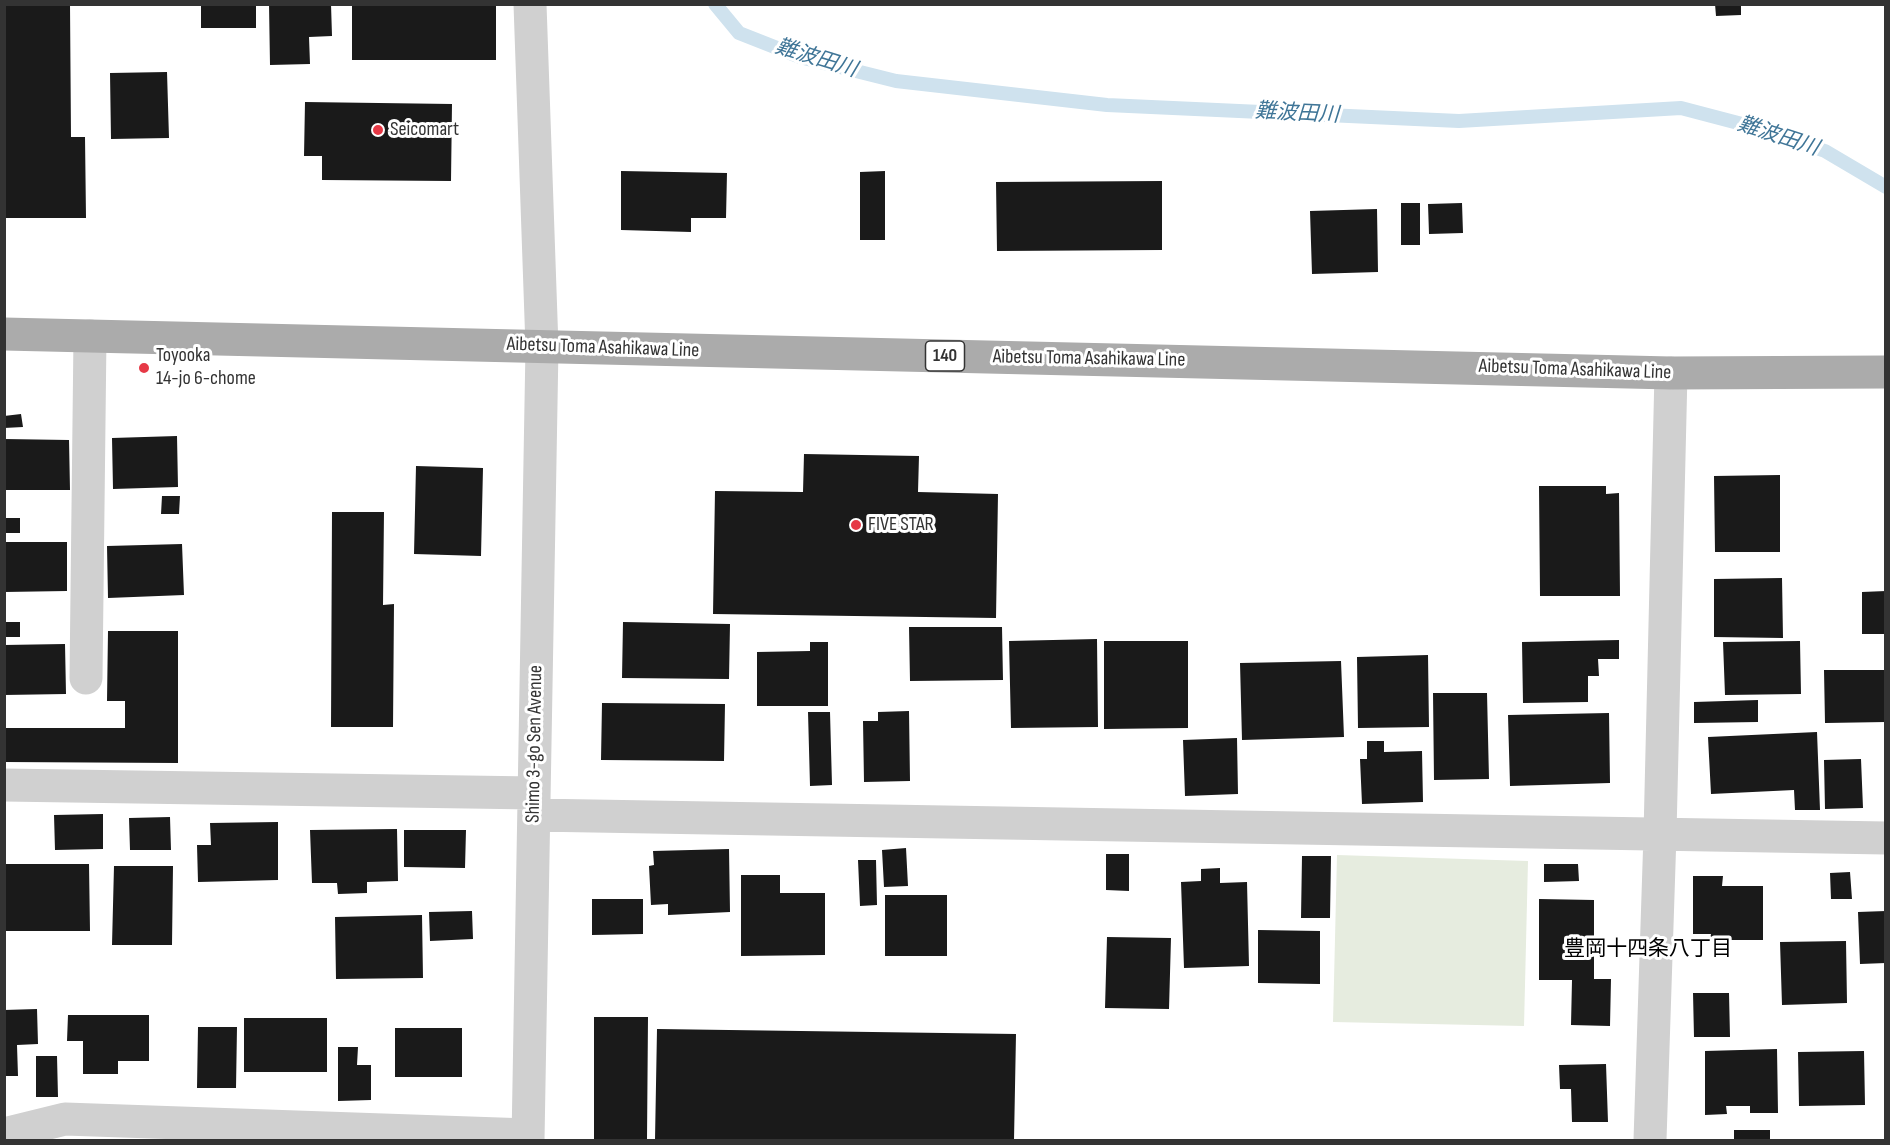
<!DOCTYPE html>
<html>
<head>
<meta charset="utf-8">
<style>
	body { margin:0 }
	#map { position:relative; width:1890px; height:1145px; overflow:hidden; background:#fff; font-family:"Sofia Sans Condensed",sans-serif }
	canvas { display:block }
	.frame { position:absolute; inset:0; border:6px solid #333; pointer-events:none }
</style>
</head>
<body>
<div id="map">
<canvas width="1890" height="1145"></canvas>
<div class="frame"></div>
</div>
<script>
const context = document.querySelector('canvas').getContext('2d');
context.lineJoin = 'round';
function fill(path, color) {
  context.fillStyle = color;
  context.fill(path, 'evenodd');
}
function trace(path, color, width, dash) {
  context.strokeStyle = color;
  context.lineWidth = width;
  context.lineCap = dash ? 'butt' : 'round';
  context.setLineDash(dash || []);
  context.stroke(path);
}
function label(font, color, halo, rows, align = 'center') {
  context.font = font + ' "Sofia Sans Condensed","Noto Sans JP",sans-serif';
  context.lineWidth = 6;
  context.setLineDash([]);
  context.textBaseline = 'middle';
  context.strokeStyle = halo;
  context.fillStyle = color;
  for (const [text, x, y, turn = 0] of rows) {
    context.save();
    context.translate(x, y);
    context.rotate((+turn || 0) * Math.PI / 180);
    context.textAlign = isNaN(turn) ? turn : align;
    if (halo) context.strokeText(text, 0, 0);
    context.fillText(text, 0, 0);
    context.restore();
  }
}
fill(new Path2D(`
	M 1337,855 L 1528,861 L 1524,1026 L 1333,1022 Z`), '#e6ecdf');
trace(new Path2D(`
	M 715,4 L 739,33 L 800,57 L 896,81 L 1107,105 L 1459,121 L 1681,108 L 1761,129 L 1825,151 L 1886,187`), '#cfe2ee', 14);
fill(new Path2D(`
	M 4,4 L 70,4 L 71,137 L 85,137 L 86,218 L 4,218 Z
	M 201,4 L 256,4 L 256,28 L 201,28 Z
	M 269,4 L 331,4 L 332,36 L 309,37 L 310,64 L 270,65 Z
	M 352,4 L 496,4 L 496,60 L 352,60 Z
	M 1715,4 L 1741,4 L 1741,15 L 1716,16 Z
	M 167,72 L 169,138 L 111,139 L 110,73 Z
	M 305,102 L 452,104 L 451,181 L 322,180 L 322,156 L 304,156 Z
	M 621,171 L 727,173 L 726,218 L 691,218 L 691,232 L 621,230 Z
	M 885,171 L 885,240 L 860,240 L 860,172 Z
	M 1162,181 L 1162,250 L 997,251 L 996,182 Z
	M 1401,203 L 1420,203 L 1420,245 L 1401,245 Z
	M 1462,203 L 1463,233 L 1429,234 L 1428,204 Z
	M 1377,209 L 1378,272 L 1312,274 L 1310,211 Z
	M 21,414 L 23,427 L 4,428 L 4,416 Z
	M 177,436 L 178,487 L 113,489 L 112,438 Z
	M 4,439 L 69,440 L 70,490 L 4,490 Z
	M 804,454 L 919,456 L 918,492 L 998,494 L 996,618 L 713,614 L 715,491 L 803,492 Z
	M 416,466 L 483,468 L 481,556 L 414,554 Z
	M 1780,475 L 1780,552 L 1715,552 L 1714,476 Z
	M 1539,486 L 1606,486 L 1606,494 L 1619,493 L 1620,596 L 1540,596 Z
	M 162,496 L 180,496 L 179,514 L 161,514 Z
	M 332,512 L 384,512 L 383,605 L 394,604 L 393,727 L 331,727 Z
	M 4,518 L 20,518 L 20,533 L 4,533 Z
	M 4,542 L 67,542 L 67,591 L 4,592 Z
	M 182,544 L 184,595 L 108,598 L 107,546 Z
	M 1782,578 L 1783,638 L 1714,637 L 1714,579 Z
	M 1886,591 L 1886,634 L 1862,634 L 1862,592 Z
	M 4,622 L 20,622 L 20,637 L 4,637 Z
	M 623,622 L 730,624 L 729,679 L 622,678 Z
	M 909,627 L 1002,627 L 1003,680 L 910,681 Z
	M 108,631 L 178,631 L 178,763 L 4,762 L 4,728 L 125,728 L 125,701 L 107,701 Z
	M 1097,639 L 1098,727 L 1011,728 L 1009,641 Z
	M 1619,640 L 1619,659 L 1598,659 L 1599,676 L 1588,676 L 1588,702 L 1523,703 L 1522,642 Z
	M 1104,641 L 1188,641 L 1188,728 L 1104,729 Z
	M 1800,641 L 1801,694 L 1725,695 L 1723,642 Z
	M 810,642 L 828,642 L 828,706 L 757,706 L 757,652 L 810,651 Z
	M 65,644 L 66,694 L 4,695 L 4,645 Z
	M 1428,655 L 1429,727 L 1358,728 L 1357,657 Z
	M 1341,661 L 1344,737 L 1242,740 L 1240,663 Z
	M 1824,670 L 1886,670 L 1886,722 L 1825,723 Z
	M 1433,693 L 1487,693 L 1489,779 L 1434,780 Z
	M 1758,700 L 1758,722 L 1694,723 L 1694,702 Z
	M 602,703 L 725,704 L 724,761 L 601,760 Z
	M 909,711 L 910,781 L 864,782 L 863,721 L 878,721 L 878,712 Z
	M 808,712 L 830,712 L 832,785 L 810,786 Z
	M 1609,713 L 1610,783 L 1510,786 L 1508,715 Z
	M 1817,732 L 1820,810 L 1795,810 L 1794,790 L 1711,794 L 1708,737 Z
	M 1237,738 L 1238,794 L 1185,796 L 1183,740 Z
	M 1367,741 L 1384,741 L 1384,752 L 1422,751 L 1423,802 L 1362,804 L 1360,759 L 1367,759 Z
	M 1861,759 L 1863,808 L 1825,809 L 1824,760 Z
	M 103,814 L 103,849 L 55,850 L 54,815 Z
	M 170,817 L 171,850 L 130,850 L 129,818 Z
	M 278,822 L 278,880 L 198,882 L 197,845 L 211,845 L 210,823 Z
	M 397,829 L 398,881 L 367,882 L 367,893 L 338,894 L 337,883 L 312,883 L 310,830 Z
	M 404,830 L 466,830 L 465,868 L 404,867 Z
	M 906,848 L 908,886 L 884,887 L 882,850 Z
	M 729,849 L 730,912 L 668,915 L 668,904 L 651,905 L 649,866 L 654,865 L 653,851 Z
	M 1106,854 L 1129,854 L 1129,891 L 1106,890 Z
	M 1302,856 L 1331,856 L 1330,918 L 1301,918 Z
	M 858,860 L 876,860 L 877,905 L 860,906 Z
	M 4,864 L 89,864 L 90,931 L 4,931 Z
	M 1544,864 L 1578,864 L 1579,881 L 1544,882 Z
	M 114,866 L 173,866 L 172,945 L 112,945 Z
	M 1220,868 L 1220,883 L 1247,882 L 1249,966 L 1184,968 L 1181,882 L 1201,881 L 1201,869 Z
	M 1850,872 L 1852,899 L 1831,899 L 1830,873 Z
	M 741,875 L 780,875 L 780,893 L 825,893 L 825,955 L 741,956 Z
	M 1693,876 L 1723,876 L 1722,886 L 1763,886 L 1763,940 L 1710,940 L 1711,934 L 1693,934 Z
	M 885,895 L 947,895 L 947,956 L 885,956 Z
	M 592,899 L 643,899 L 643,934 L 592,935 Z
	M 1539,899 L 1594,900 L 1594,979 L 1611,979 L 1610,1026 L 1571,1025 L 1572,980 L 1539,980 Z
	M 472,911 L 473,939 L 430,941 L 429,912 Z
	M 1886,911 L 1886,963 L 1860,964 L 1858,912 Z
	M 422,915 L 423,978 L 336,979 L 335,917 Z
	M 1258,930 L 1320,931 L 1320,984 L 1258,983 Z
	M 1107,937 L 1171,938 L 1169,1009 L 1105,1008 Z
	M 1846,941 L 1847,1003 L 1782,1005 L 1780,942 Z
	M 1693,993 L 1729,993 L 1730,1037 L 1694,1037 Z
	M 37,1009 L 38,1044 L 17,1045 L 18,1076 L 4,1076 L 4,1010 Z
	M 68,1015 L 149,1015 L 149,1061 L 118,1061 L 118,1074 L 83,1074 L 83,1041 L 67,1041 Z
	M 594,1017 L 648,1017 L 647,1139 L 594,1139 Z
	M 244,1018 L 327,1018 L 327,1072 L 244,1072 Z
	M 198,1027 L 237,1027 L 236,1088 L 197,1088 Z
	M 395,1028 L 462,1028 L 462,1077 L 395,1077 Z
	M 657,1029 L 1016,1034 L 1014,1140 L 655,1140 Z
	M 338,1047 L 358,1047 L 357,1065 L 371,1065 L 371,1100 L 338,1101 Z
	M 1777,1049 L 1778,1113 L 1750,1113 L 1750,1106 L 1726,1106 L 1727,1114 L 1705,1115 L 1705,1051 Z
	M 1864,1051 L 1865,1105 L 1799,1106 L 1798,1052 Z
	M 36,1056 L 57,1056 L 58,1097 L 36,1097 Z
	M 1606,1064 L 1608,1122 L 1572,1122 L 1571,1089 L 1560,1089 L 1559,1065 Z
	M 1734,1130 L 1770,1130 L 1770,1140 L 1734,1140 Z`), '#1a1a1a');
trace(new Path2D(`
	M 86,678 L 90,336
	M 4,785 L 534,793
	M 534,815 L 1886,838
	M 4,1134 L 65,1119 L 528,1135
	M 528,1140 L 542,347 L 530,4
	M 1650,1140 L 1660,834 L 1671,373`), '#d0d0d0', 33);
trace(new Path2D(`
	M 4,334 L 1671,373 L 1886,372`), '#ababab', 33);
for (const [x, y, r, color] of [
	[378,130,6,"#e63946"],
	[144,368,6,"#e63946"],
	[856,525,6,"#e63946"]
]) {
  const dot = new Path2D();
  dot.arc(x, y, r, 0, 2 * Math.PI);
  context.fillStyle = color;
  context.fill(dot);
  trace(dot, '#fff', 2);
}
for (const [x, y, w] of [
	[945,356,39]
]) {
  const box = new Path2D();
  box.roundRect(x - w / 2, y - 15, w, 30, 4.5);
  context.fillStyle = '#fff';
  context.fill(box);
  trace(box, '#333', 1.5);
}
label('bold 18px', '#333', null, [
	["140",945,356]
]);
label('20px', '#333', '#fff', [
	["Seicomart",390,130],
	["Toyooka",156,356],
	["14-jo 6-chome",156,379],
	["FIVE STAR",868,525]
], 'left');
label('20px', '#333', '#fff', [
	["Aibetsu Toma Asahikawa Line",603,348,2],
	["Aibetsu Toma Asahikawa Line",1089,359,1],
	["Aibetsu Toma Asahikawa Line",1575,370,2],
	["Shimo 3-go Sen Avenue",535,744,-89]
]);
label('italic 21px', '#3f7597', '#fff', [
	["難波田川",816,59,17],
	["難波田川",1297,114,3],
	["難波田川",1778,137,18]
]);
label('21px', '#000', '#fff', [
	["豊岡十四条八丁目",1648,950]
]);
</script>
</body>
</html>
